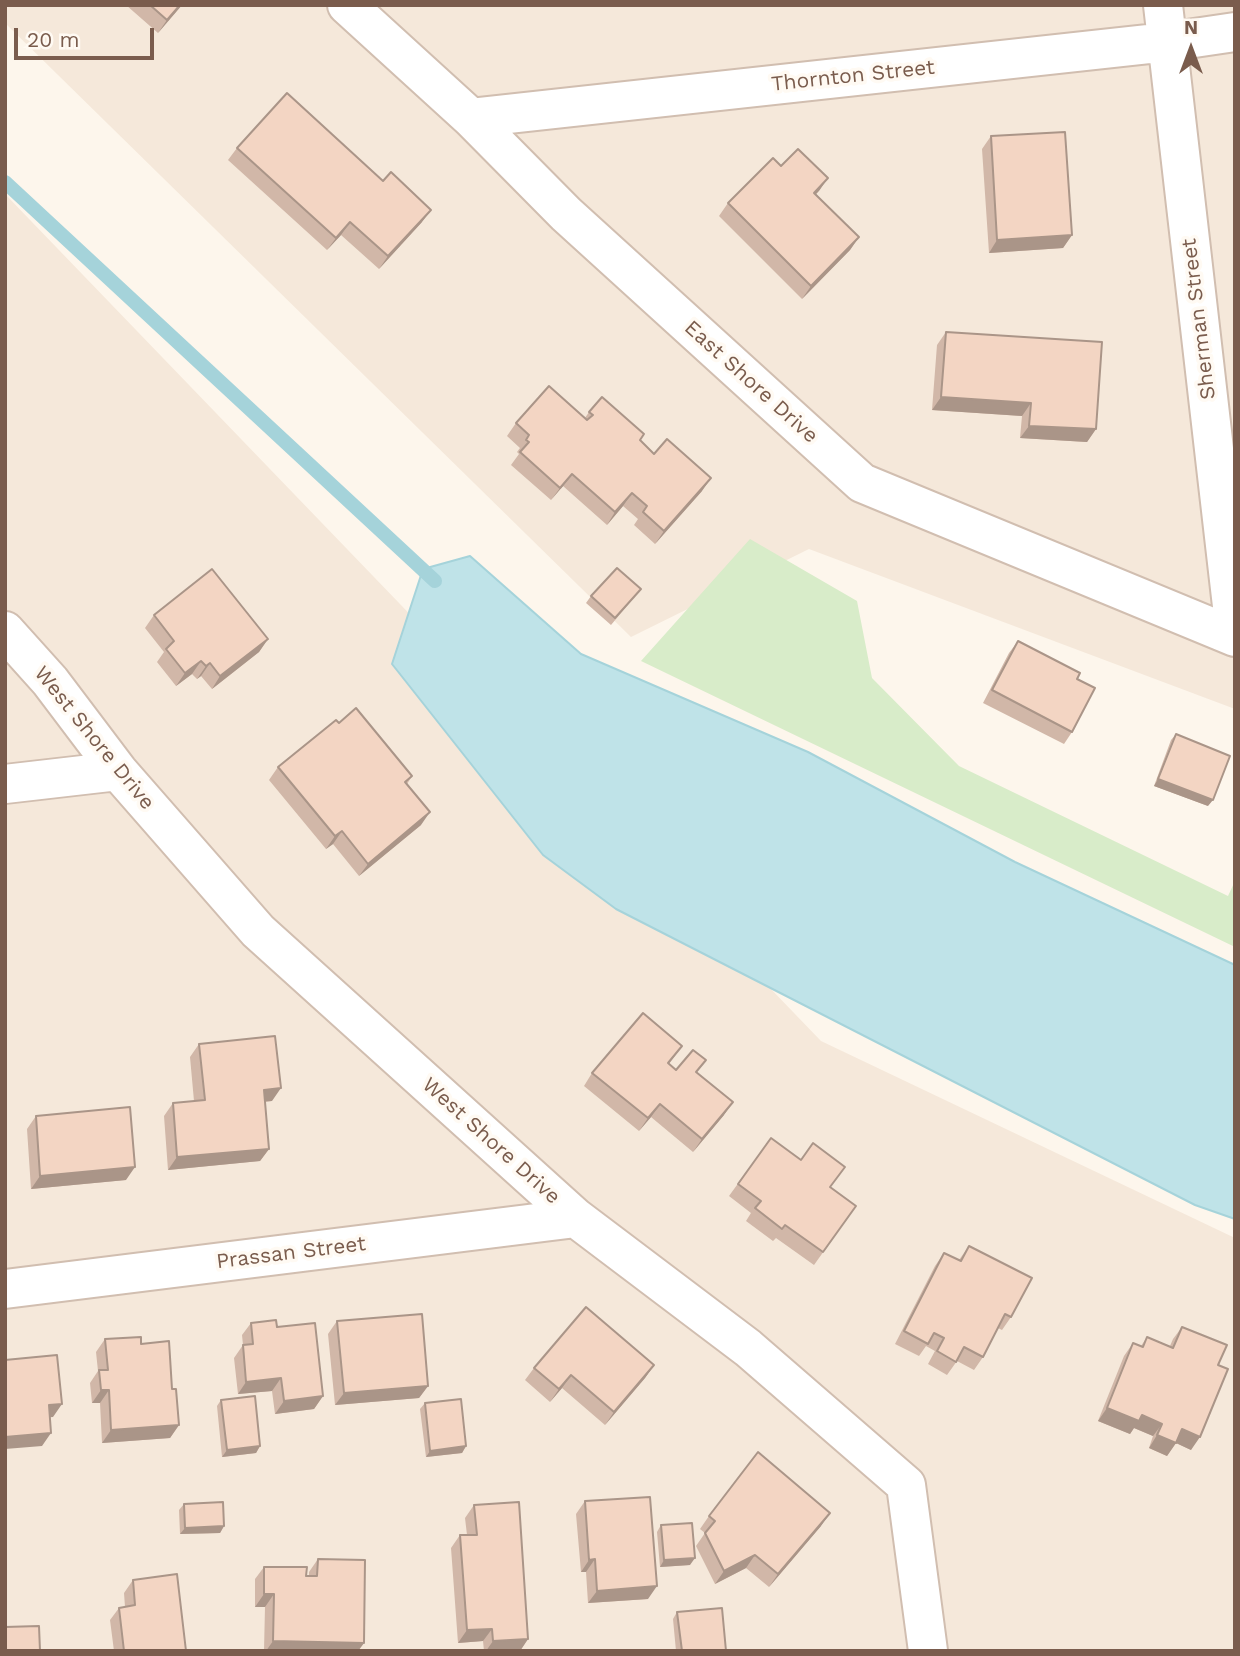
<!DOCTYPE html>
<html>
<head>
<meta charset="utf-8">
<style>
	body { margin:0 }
	#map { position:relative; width:1240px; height:1656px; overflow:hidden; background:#fdf6ec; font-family:"Work Sans",sans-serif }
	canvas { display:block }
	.frame { position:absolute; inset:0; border:7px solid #7a5c4d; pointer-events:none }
	.north { position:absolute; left:1156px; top:14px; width:70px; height:70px; -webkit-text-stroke:5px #fffaf3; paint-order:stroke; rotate:0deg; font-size:19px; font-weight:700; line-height:28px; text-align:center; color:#7a5c4d }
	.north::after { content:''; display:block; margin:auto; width:24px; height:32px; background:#7a5c4d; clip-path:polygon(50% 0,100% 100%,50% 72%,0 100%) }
	.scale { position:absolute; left:14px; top:28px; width:140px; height:32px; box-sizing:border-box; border:4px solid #7a5c4d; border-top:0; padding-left:9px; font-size:21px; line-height:24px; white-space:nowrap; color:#7a5c4d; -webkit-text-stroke:5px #fffaf3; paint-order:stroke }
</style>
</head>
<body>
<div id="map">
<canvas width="1240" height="1656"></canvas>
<div class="frame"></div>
<div class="north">N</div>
<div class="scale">20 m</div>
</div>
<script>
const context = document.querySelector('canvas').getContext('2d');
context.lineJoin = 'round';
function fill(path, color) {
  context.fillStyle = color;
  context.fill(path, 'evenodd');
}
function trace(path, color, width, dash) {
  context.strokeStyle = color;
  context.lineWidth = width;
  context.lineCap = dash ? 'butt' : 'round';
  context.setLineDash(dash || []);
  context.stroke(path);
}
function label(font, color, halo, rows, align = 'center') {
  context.font = font + ' "Work Sans",sans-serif';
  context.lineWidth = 7;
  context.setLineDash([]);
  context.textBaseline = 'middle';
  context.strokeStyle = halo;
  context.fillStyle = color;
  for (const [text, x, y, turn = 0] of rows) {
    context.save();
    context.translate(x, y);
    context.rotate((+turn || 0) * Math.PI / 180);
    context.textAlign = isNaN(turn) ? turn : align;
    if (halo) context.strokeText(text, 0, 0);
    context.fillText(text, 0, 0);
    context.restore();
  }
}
fill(new Path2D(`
	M 5,5 L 1235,5 L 1235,709 L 809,549 L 631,637 L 5,23 Z
	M 5,194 L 821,1041 L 1235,1238 L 1235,1651 L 5,1651 Z`), '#f5e8da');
fill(new Path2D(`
	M 750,539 L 857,601 L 872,678 L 959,766 L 1228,896 L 1235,881 L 1235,947 L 641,661 Z`), '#d8ecc9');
const water = new Path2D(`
	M 470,556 L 581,654 L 808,752 L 1015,862 L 1235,965 L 1235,1219 L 1195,1205 L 616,909 L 543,855 L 392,664 L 423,569 Z`);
fill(water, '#bfe3e8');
trace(water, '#a5d3da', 2);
trace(new Path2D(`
	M 5,182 L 435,581`), '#a5d3da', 14);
const minor = new Path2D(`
	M 347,5 L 471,118 L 566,214 L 862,483 L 1235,637
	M 1163,5 L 1235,632
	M 471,118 L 1167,42 L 1235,32
	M 5,631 L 50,681 L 118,771 L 258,931 L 576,1218 L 748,1348 L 906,1485 L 928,1651
	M 5,784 L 118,771
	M 5,1289 L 576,1218`);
trace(minor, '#d1beb0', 42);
trace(minor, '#fff', 38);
fill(new Path2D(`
	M 126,5 L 182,5 L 158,33 Z
	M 991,136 L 1072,235 L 1063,248 L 989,253 L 982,149 Z
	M 237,148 L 422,222 L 379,269 L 341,235 L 327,250 L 228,160 Z
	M 781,166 L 828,178 L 816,194 L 859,237 L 850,250 L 802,299 L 719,216 L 728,203 Z
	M 946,332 L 1096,429 L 1087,442 L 1020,438 L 1022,416 L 932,410 L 937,345 Z
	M 589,412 L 640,440 L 654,454 L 702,491 L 655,544 L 634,525 L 638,519 L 623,506 L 607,525 L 563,486 L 551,500 L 511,465 L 519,454 L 517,452 L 520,448 L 507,436 L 516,423 L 585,418 Z
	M 641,589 L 611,625 L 586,603 L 591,596 Z
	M 154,615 L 268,639 L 259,652 L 212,689 L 201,676 L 197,679 L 192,674 L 176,686 L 157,662 L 164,652 L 145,628 Z
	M 1018,641 L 1077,679 L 1072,732 L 1064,744 L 983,703 L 1009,653 Z
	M 339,723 L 412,776 L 407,784 L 421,825 L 359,876 L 333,844 L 326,849 L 269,780 L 278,767 Z
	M 1176,734 L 1208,806 L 1154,786 L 1171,740 Z
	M 199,1044 L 272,1101 L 265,1102 L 269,1149 L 260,1161 L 168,1170 L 164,1116 L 173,1103 L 194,1101 L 190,1057 Z
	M 682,1046 L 669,1064 L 676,1070 L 706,1060 L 697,1072 L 724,1115 L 693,1152 L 651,1117 L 639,1131 L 584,1086 L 592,1073 Z
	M 36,1116 L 126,1180 L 31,1189 L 27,1129 Z
	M 771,1138 L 830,1188 L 856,1206 L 814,1265 L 776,1238 L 773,1241 L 746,1221 L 751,1213 L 729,1196 Z
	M 969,1246 L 1011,1317 L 1002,1330 L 998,1328 L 983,1357 L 974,1370 L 957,1361 L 947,1375 L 928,1364 L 935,1351 L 926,1346 L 919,1356 L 895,1344 L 935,1266 L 944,1253 L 959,1260 Z
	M 337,1321 L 428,1386 L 419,1398 L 335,1405 L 328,1334 Z
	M 251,1323 L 323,1396 L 314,1409 L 275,1414 L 272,1391 L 238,1394 L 234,1358 L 243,1345 L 242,1335 Z
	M 1182,1327 L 1218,1365 L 1191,1450 L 1176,1443 L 1167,1456 L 1149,1448 L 1153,1436 L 1134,1428 L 1130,1434 L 1098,1421 L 1124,1356 L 1133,1343 L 1141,1346 L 1147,1337 L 1170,1346 L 1173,1339 Z
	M 105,1339 L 141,1344 L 172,1389 L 179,1425 L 170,1438 L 102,1443 L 100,1403 L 92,1403 L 90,1383 L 98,1371 L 96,1352 Z
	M 654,1365 L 645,1378 L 605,1425 L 562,1388 L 550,1402 L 525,1380 L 534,1368 Z
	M 221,1400 L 260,1446 L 256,1453 L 222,1457 L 217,1406 Z
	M 425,1403 L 466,1446 L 462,1453 L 426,1457 L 420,1409 Z
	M 585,1501 L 648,1599 L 588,1603 L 586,1572 L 581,1572 L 576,1514 Z
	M 184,1504 L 224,1526 L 220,1533 L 180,1534 L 179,1510 Z
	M 474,1505 L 528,1639 L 520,1651 L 484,1651 L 483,1641 L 458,1643 L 451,1548 L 460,1535 L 467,1535 L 465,1518 Z
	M 709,1516 L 821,1526 L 769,1587 L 746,1568 L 715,1584 L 696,1546 L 705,1533 L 700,1529 Z
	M 661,1525 L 690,1565 L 660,1567 L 657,1532 Z
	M 318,1559 L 364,1643 L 358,1651 L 264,1651 L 265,1607 L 255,1607 L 255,1579 L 264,1567 L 309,1576 L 309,1572 Z
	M 133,1580 L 186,1651 L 114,1651 L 110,1620 L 119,1608 L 125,1607 L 124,1593 Z
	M 677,1612 L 726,1651 L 676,1651 L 673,1619 Z`), '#d1b7a8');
fill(new Path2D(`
	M 180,5 L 182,5 L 158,33 L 167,20 Z
	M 828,178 L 819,191 L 805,205 L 814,193 Z
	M 431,210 L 422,222 L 379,269 L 388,256 Z
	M 350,222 L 341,235 L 327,250 L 336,238 Z
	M 1072,235 L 1063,248 L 989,253 L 997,240 Z
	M 859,237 L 850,250 L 802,299 L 811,286 Z
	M 941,397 L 1031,403 L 1022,416 L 932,410 Z
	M 1029,426 L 1096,429 L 1087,442 L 1020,438 Z
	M 572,474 L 563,486 L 551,500 L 560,488 Z
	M 711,478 L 702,491 L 655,544 L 664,531 Z
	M 632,493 L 623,506 L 607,525 L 615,512 Z
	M 268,639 L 259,652 L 212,689 L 220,676 Z
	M 201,661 L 192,674 L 176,686 L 185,673 Z
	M 210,663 L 201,676 L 197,679 L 206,666 Z
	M 1158,779 L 1213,800 L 1208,806 L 1154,786 Z
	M 430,812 L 421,825 L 359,876 L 368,864 Z
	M 342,831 L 333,844 L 326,849 L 335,836 Z
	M 281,1088 L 272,1101 L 255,1102 L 264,1090 Z
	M 733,1102 L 724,1115 L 693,1152 L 702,1139 Z
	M 660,1104 L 651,1117 L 639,1131 L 648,1118 Z
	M 269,1149 L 260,1161 L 168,1170 L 177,1157 Z
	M 135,1167 L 126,1180 L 31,1189 L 40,1176 Z
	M 654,1365 L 645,1378 L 605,1425 L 614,1412 Z
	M 571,1375 L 562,1388 L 550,1402 L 559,1389 Z
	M 281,1378 L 272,1391 L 238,1394 L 246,1382 Z
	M 428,1386 L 419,1398 L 335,1405 L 344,1393 Z
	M 101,1390 L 109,1390 L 100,1403 L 92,1403 Z
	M 323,1396 L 314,1409 L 275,1414 L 284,1401 Z
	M 62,1404 L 53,1417 L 40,1418 L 49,1405 Z
	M 1107,1408 L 1142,1415 L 1162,1424 L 1153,1436 L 1134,1428 L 1130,1434 L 1098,1421 Z
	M 179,1425 L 170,1438 L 102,1443 L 111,1430 Z
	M 1182,1429 L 1200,1437 L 1191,1450 L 1176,1443 L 1167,1456 L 1149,1448 L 1157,1435 Z
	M 51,1433 L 42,1446 L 5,1449 L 5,1437 Z
	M 260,1446 L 256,1453 L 222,1457 L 227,1450 Z
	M 466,1446 L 462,1453 L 426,1457 L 430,1451 Z
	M 830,1513 L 821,1526 L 769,1587 L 778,1574 Z
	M 224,1526 L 220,1533 L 180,1534 L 185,1528 Z
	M 755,1555 L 746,1568 L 715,1584 L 724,1571 Z
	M 695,1558 L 690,1565 L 660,1567 L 664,1560 Z
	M 595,1559 L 586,1572 L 581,1572 L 589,1560 Z
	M 657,1586 L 648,1599 L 588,1603 L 597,1591 Z
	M 264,1594 L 274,1594 L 265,1607 L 255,1607 Z
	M 492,1629 L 483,1641 L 458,1643 L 467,1630 Z
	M 528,1639 L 520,1651 L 486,1651 L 493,1641 Z
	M 273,1641 L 364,1643 L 358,1651 L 266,1651 Z`), '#aa9588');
const building = new Path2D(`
	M 150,5 L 180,5 L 167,20 Z
	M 287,93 L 383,181 L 391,172 L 431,210 L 388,256 L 350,222 L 336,238 L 237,148 Z
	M 1065,132 L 1072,235 L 997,240 L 991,136 Z
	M 798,149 L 828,178 L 814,193 L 859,237 L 811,286 L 728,203 L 773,158 L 781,166 Z
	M 946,332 L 1102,342 L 1096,429 L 1029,426 L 1031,403 L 941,397 Z
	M 549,386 L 587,420 L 593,415 L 589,412 L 602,397 L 644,434 L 640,440 L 654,454 L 667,439 L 711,478 L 664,531 L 643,512 L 647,506 L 632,493 L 615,512 L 572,474 L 560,488 L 520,452 L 529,442 L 526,440 L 529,435 L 516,423 Z
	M 617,568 L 641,589 L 615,618 L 591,596 Z
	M 212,569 L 268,639 L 220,676 L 210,663 L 206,666 L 201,661 L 185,673 L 166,649 L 174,641 L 154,615 Z
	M 1018,641 L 1080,673 L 1077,679 L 1095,688 L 1072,732 L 992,690 Z
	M 356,708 L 412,776 L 405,782 L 430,812 L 368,864 L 342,831 L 335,836 L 278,767 L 336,720 L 339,723 Z
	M 1176,734 L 1230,756 L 1213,800 L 1158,779 Z
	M 643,1013 L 682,1046 L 668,1063 L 676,1070 L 693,1050 L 706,1060 L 696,1072 L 733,1102 L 702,1139 L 660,1104 L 648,1118 L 592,1073 Z
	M 275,1036 L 281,1088 L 264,1090 L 269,1149 L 177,1157 L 173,1103 L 205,1100 L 199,1044 Z
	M 130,1107 L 135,1167 L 40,1176 L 36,1116 Z
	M 771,1138 L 801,1160 L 813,1143 L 845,1167 L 830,1187 L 856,1206 L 823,1252 L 785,1225 L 782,1229 L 755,1208 L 761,1201 L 738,1184 Z
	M 969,1246 L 1032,1278 L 1011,1317 L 1005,1314 L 983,1357 L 964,1347 L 956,1362 L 937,1351 L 944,1338 L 934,1333 L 928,1344 L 904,1331 L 944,1253 L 961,1261 Z
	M 586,1307 L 654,1365 L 614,1412 L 571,1375 L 559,1389 L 534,1368 Z
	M 422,1314 L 428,1386 L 344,1393 L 337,1321 Z
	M 276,1320 L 277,1327 L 315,1323 L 323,1396 L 284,1401 L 281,1378 L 246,1382 L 243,1345 L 253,1344 L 251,1323 Z
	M 1182,1327 L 1227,1345 L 1218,1365 L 1228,1369 L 1200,1437 L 1182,1429 L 1176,1443 L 1157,1435 L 1162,1424 L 1142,1415 L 1139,1421 L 1107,1408 L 1133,1343 L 1143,1347 L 1147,1337 L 1173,1348 Z
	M 141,1337 L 141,1344 L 169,1341 L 172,1389 L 176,1389 L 179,1425 L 111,1430 L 109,1390 L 101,1390 L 99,1370 L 108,1370 L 105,1339 Z
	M 57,1355 L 62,1404 L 49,1405 L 51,1433 L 5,1437 L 5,1360 Z
	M 255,1396 L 260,1446 L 227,1450 L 221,1400 Z
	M 461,1399 L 466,1446 L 430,1451 L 425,1403 Z
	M 758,1452 L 830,1513 L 778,1574 L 755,1555 L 724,1571 L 705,1533 L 715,1521 L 709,1516 Z
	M 650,1497 L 657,1586 L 597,1591 L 595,1559 L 589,1560 L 585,1501 Z
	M 223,1502 L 224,1526 L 185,1528 L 184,1504 Z
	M 519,1502 L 528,1639 L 493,1641 L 492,1629 L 467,1630 L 460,1535 L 477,1535 L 474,1505 Z
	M 692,1523 L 695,1558 L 664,1560 L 661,1525 Z
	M 318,1559 L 365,1560 L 364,1643 L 273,1641 L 274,1594 L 264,1594 L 264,1567 L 307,1567 L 306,1576 L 317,1576 Z
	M 177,1574 L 186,1651 L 124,1651 L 119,1608 L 135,1605 L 133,1580 Z
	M 722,1608 L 726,1651 L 682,1651 L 677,1612 Z
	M 39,1626 L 40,1651 L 5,1651 L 5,1627 Z`);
fill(building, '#f3d5c3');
trace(building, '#aa9588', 2);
label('21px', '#7a5c4d', '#fffaf3', [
	["Thornton Street",853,76,-6],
	["Sherman Street",1199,319,-97],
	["East Shore Drive",751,382,42],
	["West Shore Drive",94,738,51],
	["West Shore Drive",491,1141,42],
	["Prassan Street",291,1253,-7]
]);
</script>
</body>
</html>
